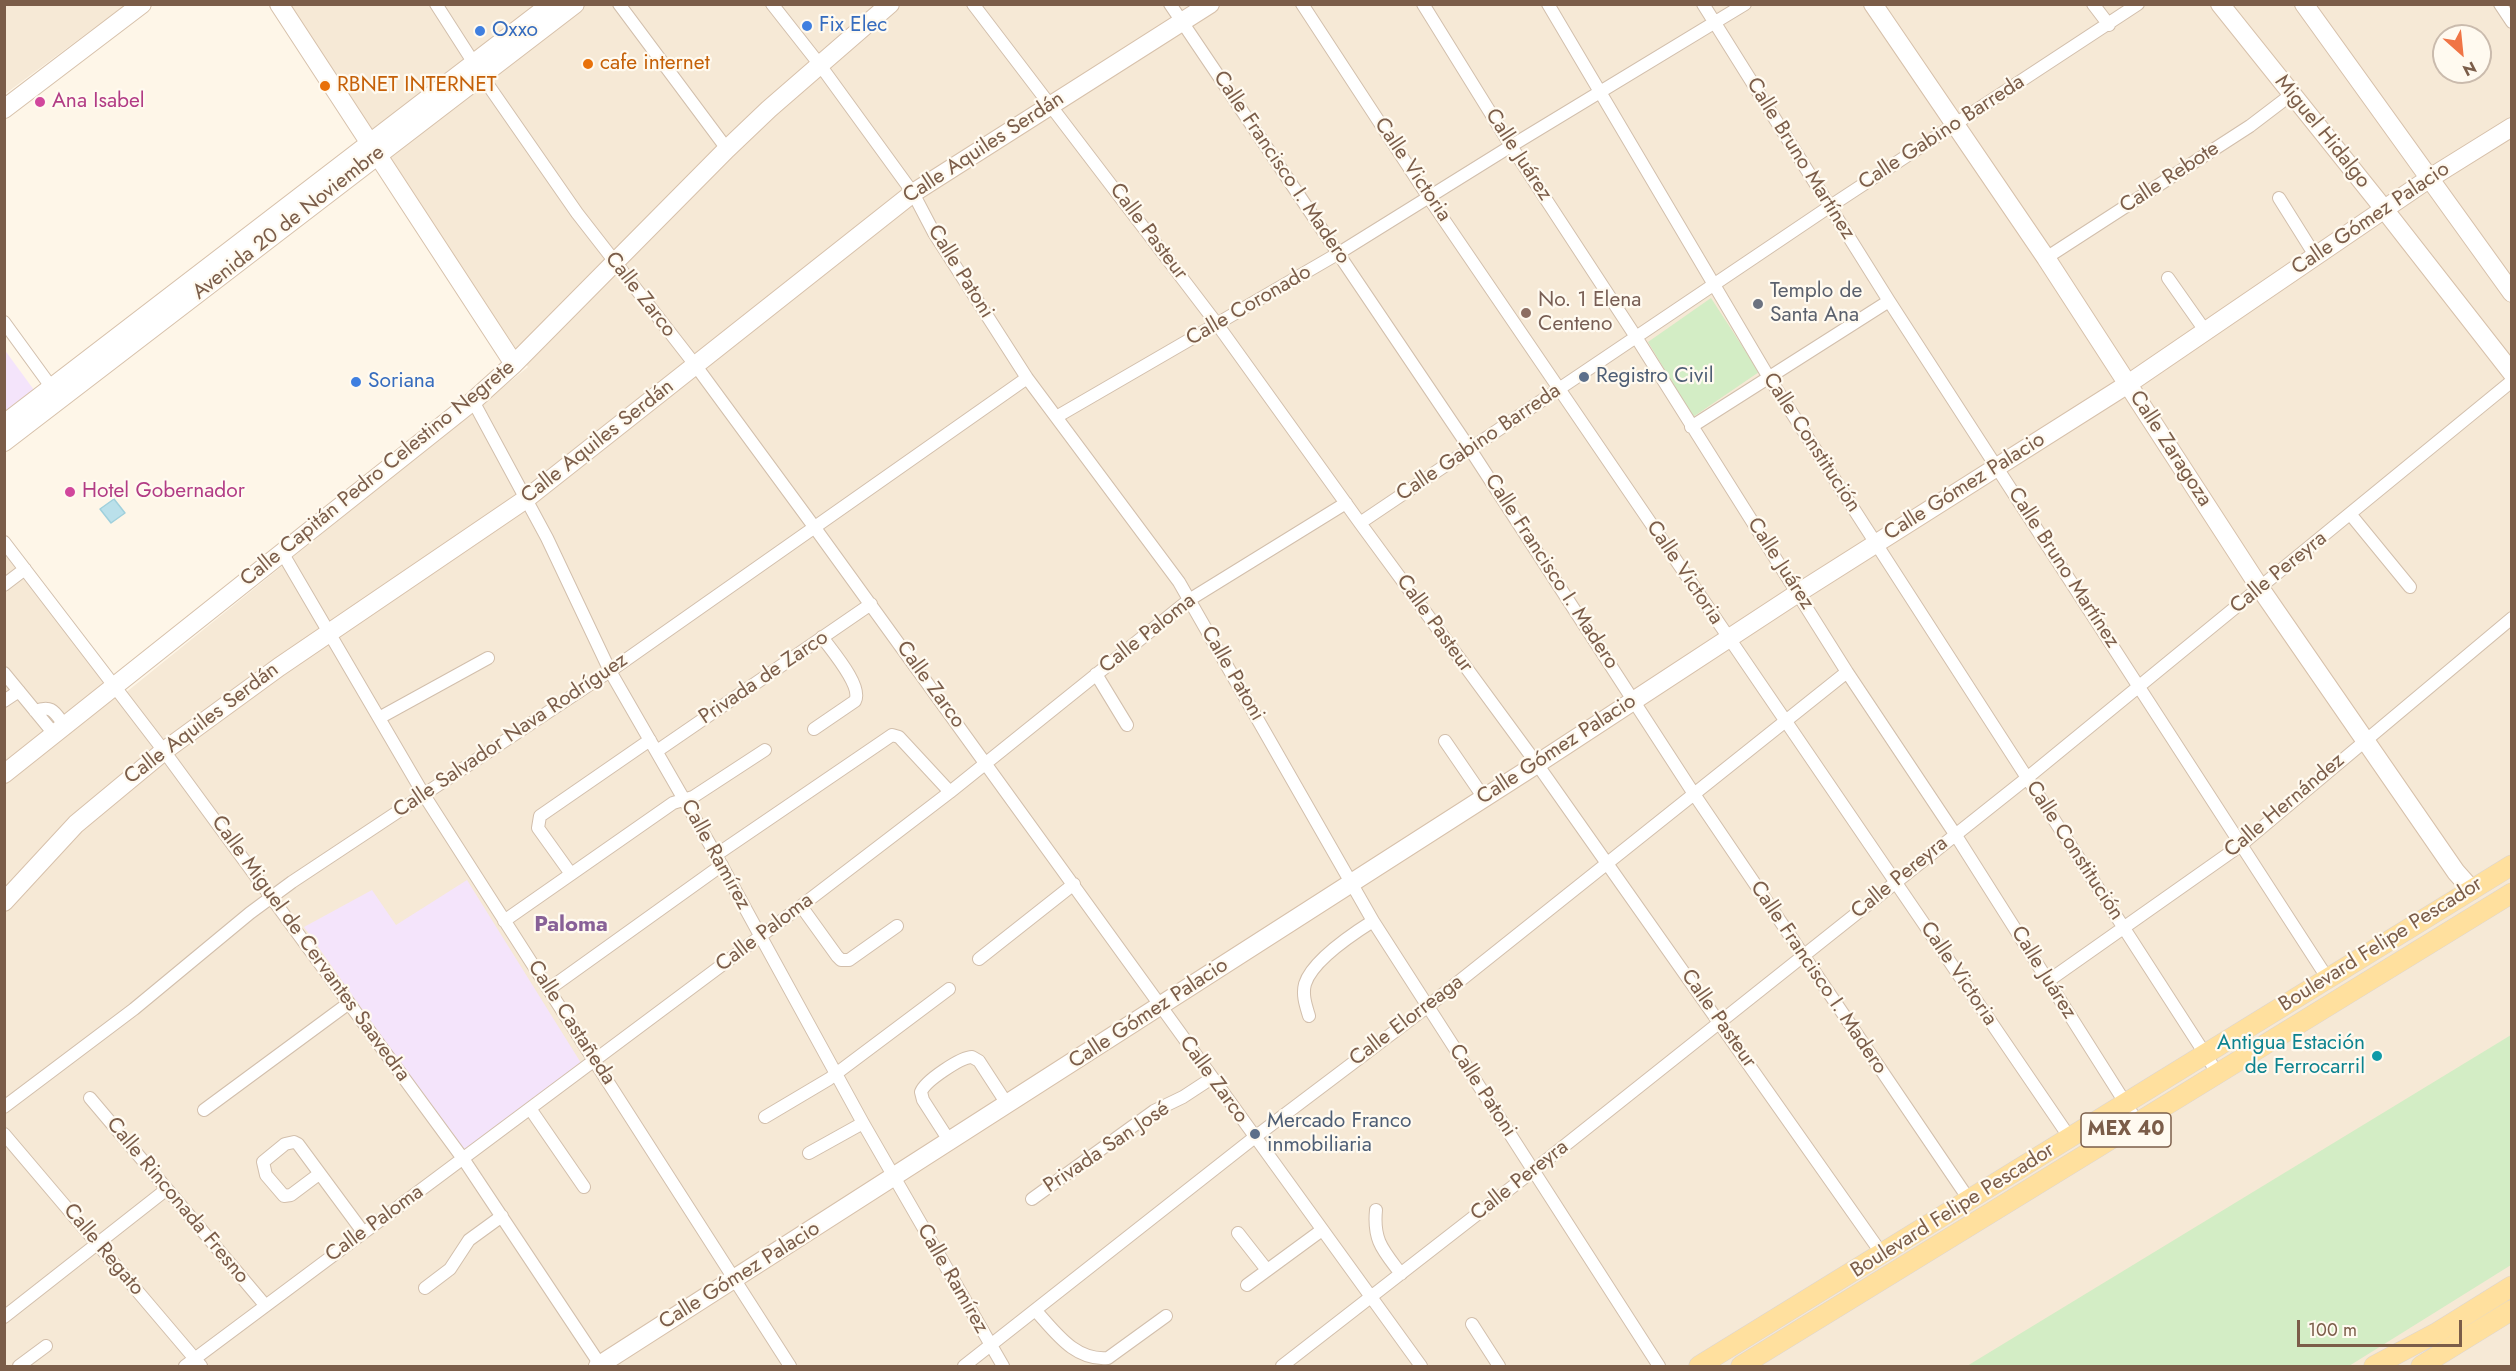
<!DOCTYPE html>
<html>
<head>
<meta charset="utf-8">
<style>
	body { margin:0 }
	#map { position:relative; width:2516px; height:1371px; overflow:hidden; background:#fef6e8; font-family:Jost,sans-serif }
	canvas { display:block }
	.frame { position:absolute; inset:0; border:6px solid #7b5d49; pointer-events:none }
	.north { position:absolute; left:2432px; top:24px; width:60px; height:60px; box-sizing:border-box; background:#fffaf0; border:2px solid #cabbad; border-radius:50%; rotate:153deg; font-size:16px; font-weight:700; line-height:24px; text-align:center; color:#7b5d49 }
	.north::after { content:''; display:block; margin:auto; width:21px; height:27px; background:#f07445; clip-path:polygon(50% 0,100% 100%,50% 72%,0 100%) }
	.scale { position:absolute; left:2297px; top:1320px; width:165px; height:27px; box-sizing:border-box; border:3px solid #7b5d49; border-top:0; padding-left:8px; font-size:18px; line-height:21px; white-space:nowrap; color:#7b5d49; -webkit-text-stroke:4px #fffaf0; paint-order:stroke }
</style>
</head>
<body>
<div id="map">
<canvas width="2516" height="1371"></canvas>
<div class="frame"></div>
<div class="north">N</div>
<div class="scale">100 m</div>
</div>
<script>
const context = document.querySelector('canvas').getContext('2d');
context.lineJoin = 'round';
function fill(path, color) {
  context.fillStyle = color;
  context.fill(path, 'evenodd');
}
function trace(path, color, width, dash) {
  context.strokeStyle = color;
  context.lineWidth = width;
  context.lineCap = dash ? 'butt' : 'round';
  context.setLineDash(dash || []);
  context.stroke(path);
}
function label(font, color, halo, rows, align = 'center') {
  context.font = font + ' Jost,sans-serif';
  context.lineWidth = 4.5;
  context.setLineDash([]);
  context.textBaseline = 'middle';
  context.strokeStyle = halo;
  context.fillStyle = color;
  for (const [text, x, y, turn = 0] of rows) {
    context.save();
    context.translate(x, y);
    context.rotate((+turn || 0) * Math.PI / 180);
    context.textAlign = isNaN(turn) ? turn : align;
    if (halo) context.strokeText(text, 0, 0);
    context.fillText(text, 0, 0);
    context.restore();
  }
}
fill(new Path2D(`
	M 5,4 L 125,4 L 125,5 L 5,94 Z
	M 288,5 L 2511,5 L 2511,1366 L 5,1366 L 4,547 L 119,698 L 528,367 ZM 2444,36 L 2480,36 L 2480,72 L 2444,72 Z`), '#f6e9d6');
fill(new Path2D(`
	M 4,349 L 34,390 L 4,413 Z
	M 467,880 L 581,1063 L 463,1152 L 304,927 L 372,890 L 396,925 Z`), '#f4e4fb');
fill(new Path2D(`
	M 1711,298 L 1759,372 L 1693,417 L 1648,342 Z
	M 2511,1035 L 2511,1265 L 2349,1366 L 1967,1366 Z`), '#d3edc5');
const water = new Path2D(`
	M 114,499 L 125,513 L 111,523 L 100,509 Z`);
fill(water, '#bae0ea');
trace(water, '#a0d0dc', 1.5);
const street = new Path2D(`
	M 436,4 L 486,82 L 577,213 L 696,366 L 815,528 L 1421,1366
	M 619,4 L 727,149
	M 772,4 L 820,65 L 913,193 L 934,233 L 1027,378 L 1179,582 L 1373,921 L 1659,1366
	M 973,4 L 1217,324 L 1360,523 L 1537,764 L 1882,1254
	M 1170,4 L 1470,449 L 1694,794 L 1970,1201
	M 1302,4 L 1429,198 L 2070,1138
	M 1423,4 L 1511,146 L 1636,337 L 1847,672 L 1955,834 L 2138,1123
	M 1548,4 L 1768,376 L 2218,1074
	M 1703,4 L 1889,301 L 2328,979
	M 2093,4 L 2109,25
	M 2500,4 L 2512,22
	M 2279,198 L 2316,257
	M 2046,258 L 2250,126 L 2292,94
	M 2168,278 L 2206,332
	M 4,322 L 52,388
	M 473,401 L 547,538 L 610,671 L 716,855 L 863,1123 L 1003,1366
	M 1058,416 L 1339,253 L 1511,146 L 1745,4
	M 1691,427 L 1889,301
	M 2351,515 L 2410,587
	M 1360,523 L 1829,207 L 2138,4
	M 4,542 L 164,751 L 464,1160 L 601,1366
	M 283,554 L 424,795 L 790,1366
	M 4,585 L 25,569
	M 4,673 L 55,735
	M 1096,674 L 1127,725
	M 4,701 L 19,691
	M 35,711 C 53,704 55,713 65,726
	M 379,718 L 488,658
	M 814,729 L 855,701 C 863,686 832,651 822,637
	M 1445,741 L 1484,798
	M 657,751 L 871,604
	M 716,855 L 892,735 L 899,737 L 950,792
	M 571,874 L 538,828 L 540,816 L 650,740
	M 801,906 L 837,956 L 841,960 L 849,960 L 897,926
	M 504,921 L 673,803 L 693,797 L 765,750
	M 979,959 L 1074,884
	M 2048,981 L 2241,845 L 2512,618
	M 549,989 L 722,865
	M 1309,1016 C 1306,1006 1302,995 1305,984 C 1312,961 1354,933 1373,921
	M 90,1098 L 265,1305
	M 4,1107 L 134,1009 L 250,913 L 292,882 L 610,671 L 1027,378
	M 204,1110 L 349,1003
	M 531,1110 L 584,1187
	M 765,1117 L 829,1079 L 949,989
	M 4,1134 L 201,1366
	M 950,1142 L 923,1100 L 921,1092 C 925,1081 961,1057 972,1057 L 979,1061 L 1007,1104
	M 809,1153 L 863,1123
	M 319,1174 L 291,1195 L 284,1196 L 266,1175 L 263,1162 L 285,1144 L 294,1142 L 298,1144 L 363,1232
	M 1032,1199 L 1154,1111 L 1183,1097 L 1212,1078
	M 1376,1210 C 1373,1241 1383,1250 1401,1274
	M 1238,1233 L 1267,1270
	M 1247,1285 L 1322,1230
	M 425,1288 L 450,1269 L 469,1240 L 502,1216
	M 1036,1311 C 1056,1333 1075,1361 1108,1358 L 1166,1316
	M 4,1317 L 167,1189
	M 1472,1324 L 1499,1366
	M 19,1366 L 46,1346
	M 185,1366 L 801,906 L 950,792 L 1189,600 L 1346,503
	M 964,1366 L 1255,1137 L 1427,1007 L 1847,672
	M 1282,1366 L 1534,1170 L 2027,778 L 2512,381`);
const secondary = new Path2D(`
	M 279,4 L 514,364
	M 1873,4 L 2046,258 L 2260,588 L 2456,872 L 2472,890
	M 2220,4 L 2384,209 L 2512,373
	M 2304,4 L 2512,293
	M 4,109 L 142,4
	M 4,424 L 551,4
	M 4,442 L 575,4
	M 4,774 L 473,401 L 514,364 L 727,149 L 769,109 L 890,4
	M 4,902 L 76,824 L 164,751 L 279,667 L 526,499 L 913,193 L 1210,4
	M 598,1366 L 1537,764 L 1798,593 L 2128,384 L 2430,178 L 2512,127`);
const primary = new Path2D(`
	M 1699,1366 L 2512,865
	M 1741,1366 L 2512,893
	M 2374,1366 L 2438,1332 L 2512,1286
	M 2421,1366 L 2512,1310`);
trace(street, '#d2bfac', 14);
trace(secondary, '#d7c1ab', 20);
trace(primary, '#ddd5d0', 21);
trace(street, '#fff', 12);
trace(secondary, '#fff', 18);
trace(primary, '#ffe09e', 20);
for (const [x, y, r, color] of [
	[807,26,6,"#3f7fe0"],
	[480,31,6,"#3f7fe0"],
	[588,64,6,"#e8710a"],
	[325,86,6,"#e8710a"],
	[40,102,6,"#d1479c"],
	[1758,304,6,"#6b7280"],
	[1526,313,6,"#8d6e63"],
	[1584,377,6,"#5c6f8a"],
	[356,382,6,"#3f7fe0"],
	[70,492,6,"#d1479c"],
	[2377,1056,6,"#0f9aa8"],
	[1255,1134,6,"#5c6f8a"]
]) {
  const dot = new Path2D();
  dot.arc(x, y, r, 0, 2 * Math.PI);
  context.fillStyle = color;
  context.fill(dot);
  trace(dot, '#fffaf0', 2);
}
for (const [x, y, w] of [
	[2126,1130,90]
]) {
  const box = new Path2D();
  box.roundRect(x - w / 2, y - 17, w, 34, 4.5);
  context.fillStyle = '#fffaf0';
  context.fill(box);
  trace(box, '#7b5d49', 1.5);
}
label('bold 20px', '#7b5d49', null, [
	["MEX 40",2126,1130]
]);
label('21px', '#366cbe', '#fffaf0', [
	["Fix Elec",819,26],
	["Oxxo",492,31],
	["Soriana",368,382]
], 'left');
label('21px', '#c56008', '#fffaf0', [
	["cafe internet",600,64],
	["RBNET INTERNET",337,86]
], 'left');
label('21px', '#b23c85', '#fffaf0', [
	["Ana Isabel",52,102],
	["Hotel Gobernador",82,492]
], 'left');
label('21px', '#7b5d49', '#fffaf0', [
	["Miguel Hidalgo",2322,132,51],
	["Calle Gabino Barreda",1942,133,-33],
	["Calle Aquiles Serdán",984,148,-33],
	["Calle Juárez",1518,155,57],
	["Calle Bruno Martínez",1800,159,58],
	["Calle Francisco I. Madero",1281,168,56],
	["Calle Victoria",1412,170,56],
	["Calle Rebote",2170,178,-33],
	["Calle Gómez Palacio",2371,219,-34],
	["Avenida 20 de Noviembre",289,223,-38],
	["Calle Pasteur",1148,232,53],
	["Calle Patoni",960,272,58],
	["Calle Zarco",640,295,52],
	["Calle Coronado",1249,306,-30],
	["Calle Aquiles Serdán",598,442,-38],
	["Calle Gabino Barreda",1479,443,-34],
	["Calle Constitución",1811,443,57],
	["Calle Zaragoza",2170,449,57],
	["Calle Capitán Pedro Celestino Negrete",378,474,-39],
	["Calle Gómez Palacio",1965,487,-32],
	["Calle Juárez",1780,564,57],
	["Calle Bruno Martínez",2063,568,57],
	["Calle Francisco I. Madero",1551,572,57],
	["Calle Victoria",1684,573,56],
	["Calle Pereyra",2279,573,-39],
	["Calle Pasteur",1434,624,54],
	["Calle Paloma",1148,634,-38],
	["Calle Patoni",1232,674,60],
	["Privada de Zarco",764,678,-34],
	["Calle Zarco",930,685,54],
	["Calle Aquiles Serdán",202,724,-37],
	["Calle Salvador Nava Rodríguez",511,736,-34],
	["Calle Gómez Palacio",1557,750,-33],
	["Calle Hernández",2285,806,-40],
	["Calle Constitución",2074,851,57],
	["Calle Ramírez",715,855,61],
	["Calle Pereyra",1900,878,-39],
	["Calle Paloma",765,933,-37],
	["Boulevard Felipe Pescador",2381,945,-32],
	["Calle Miguel de Cervantes Saavedra",310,949,54],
	["Calle Juárez",2043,973,58],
	["Calle Victoria",1958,974,56],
	["Calle Francisco I. Madero",1818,978,56],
	["Calle Gómez Palacio",1149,1014,-33],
	["Calle Pasteur",1718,1019,55],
	["Calle Elorreaga",1407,1021,-37],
	["Calle Castañeda",571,1023,57],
	["Calle Zarco",1213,1080,54],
	["Calle Patoni",1482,1091,57],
	["Privada San José",1107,1148,-34],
	["Calle Pereyra",1520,1181,-38],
	["Calle Rinconada Fresno",177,1201,50],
	["Boulevard Felipe Pescador",1953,1211,-32],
	["Calle Paloma",375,1224,-36],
	["Calle Regato",103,1250,50],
	["Calle Gómez Palacio",740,1276,-32],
	["Calle Ramírez",952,1279,60]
]);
label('21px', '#5b616d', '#fffaf0', [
	["Templo de",1770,292],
	["Santa Ana",1770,316]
], 'left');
label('21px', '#785e54', '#fffaf0', [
	["No. 1 Elena",1538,301],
	["Centeno",1538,325]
], 'left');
label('21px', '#4e5e75', '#fffaf0', [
	["Registro Civil",1596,377],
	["Mercado Franco",1267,1122],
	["inmobiliaria",1267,1146]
], 'left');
label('21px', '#0d838f', '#fffaf0', [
	["Antigua Estación",2365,1044],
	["de Ferrocarril",2365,1068]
], 'right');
label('bold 22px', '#886197', '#fffaf0', [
	["Paloma",571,926]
]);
</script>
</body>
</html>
